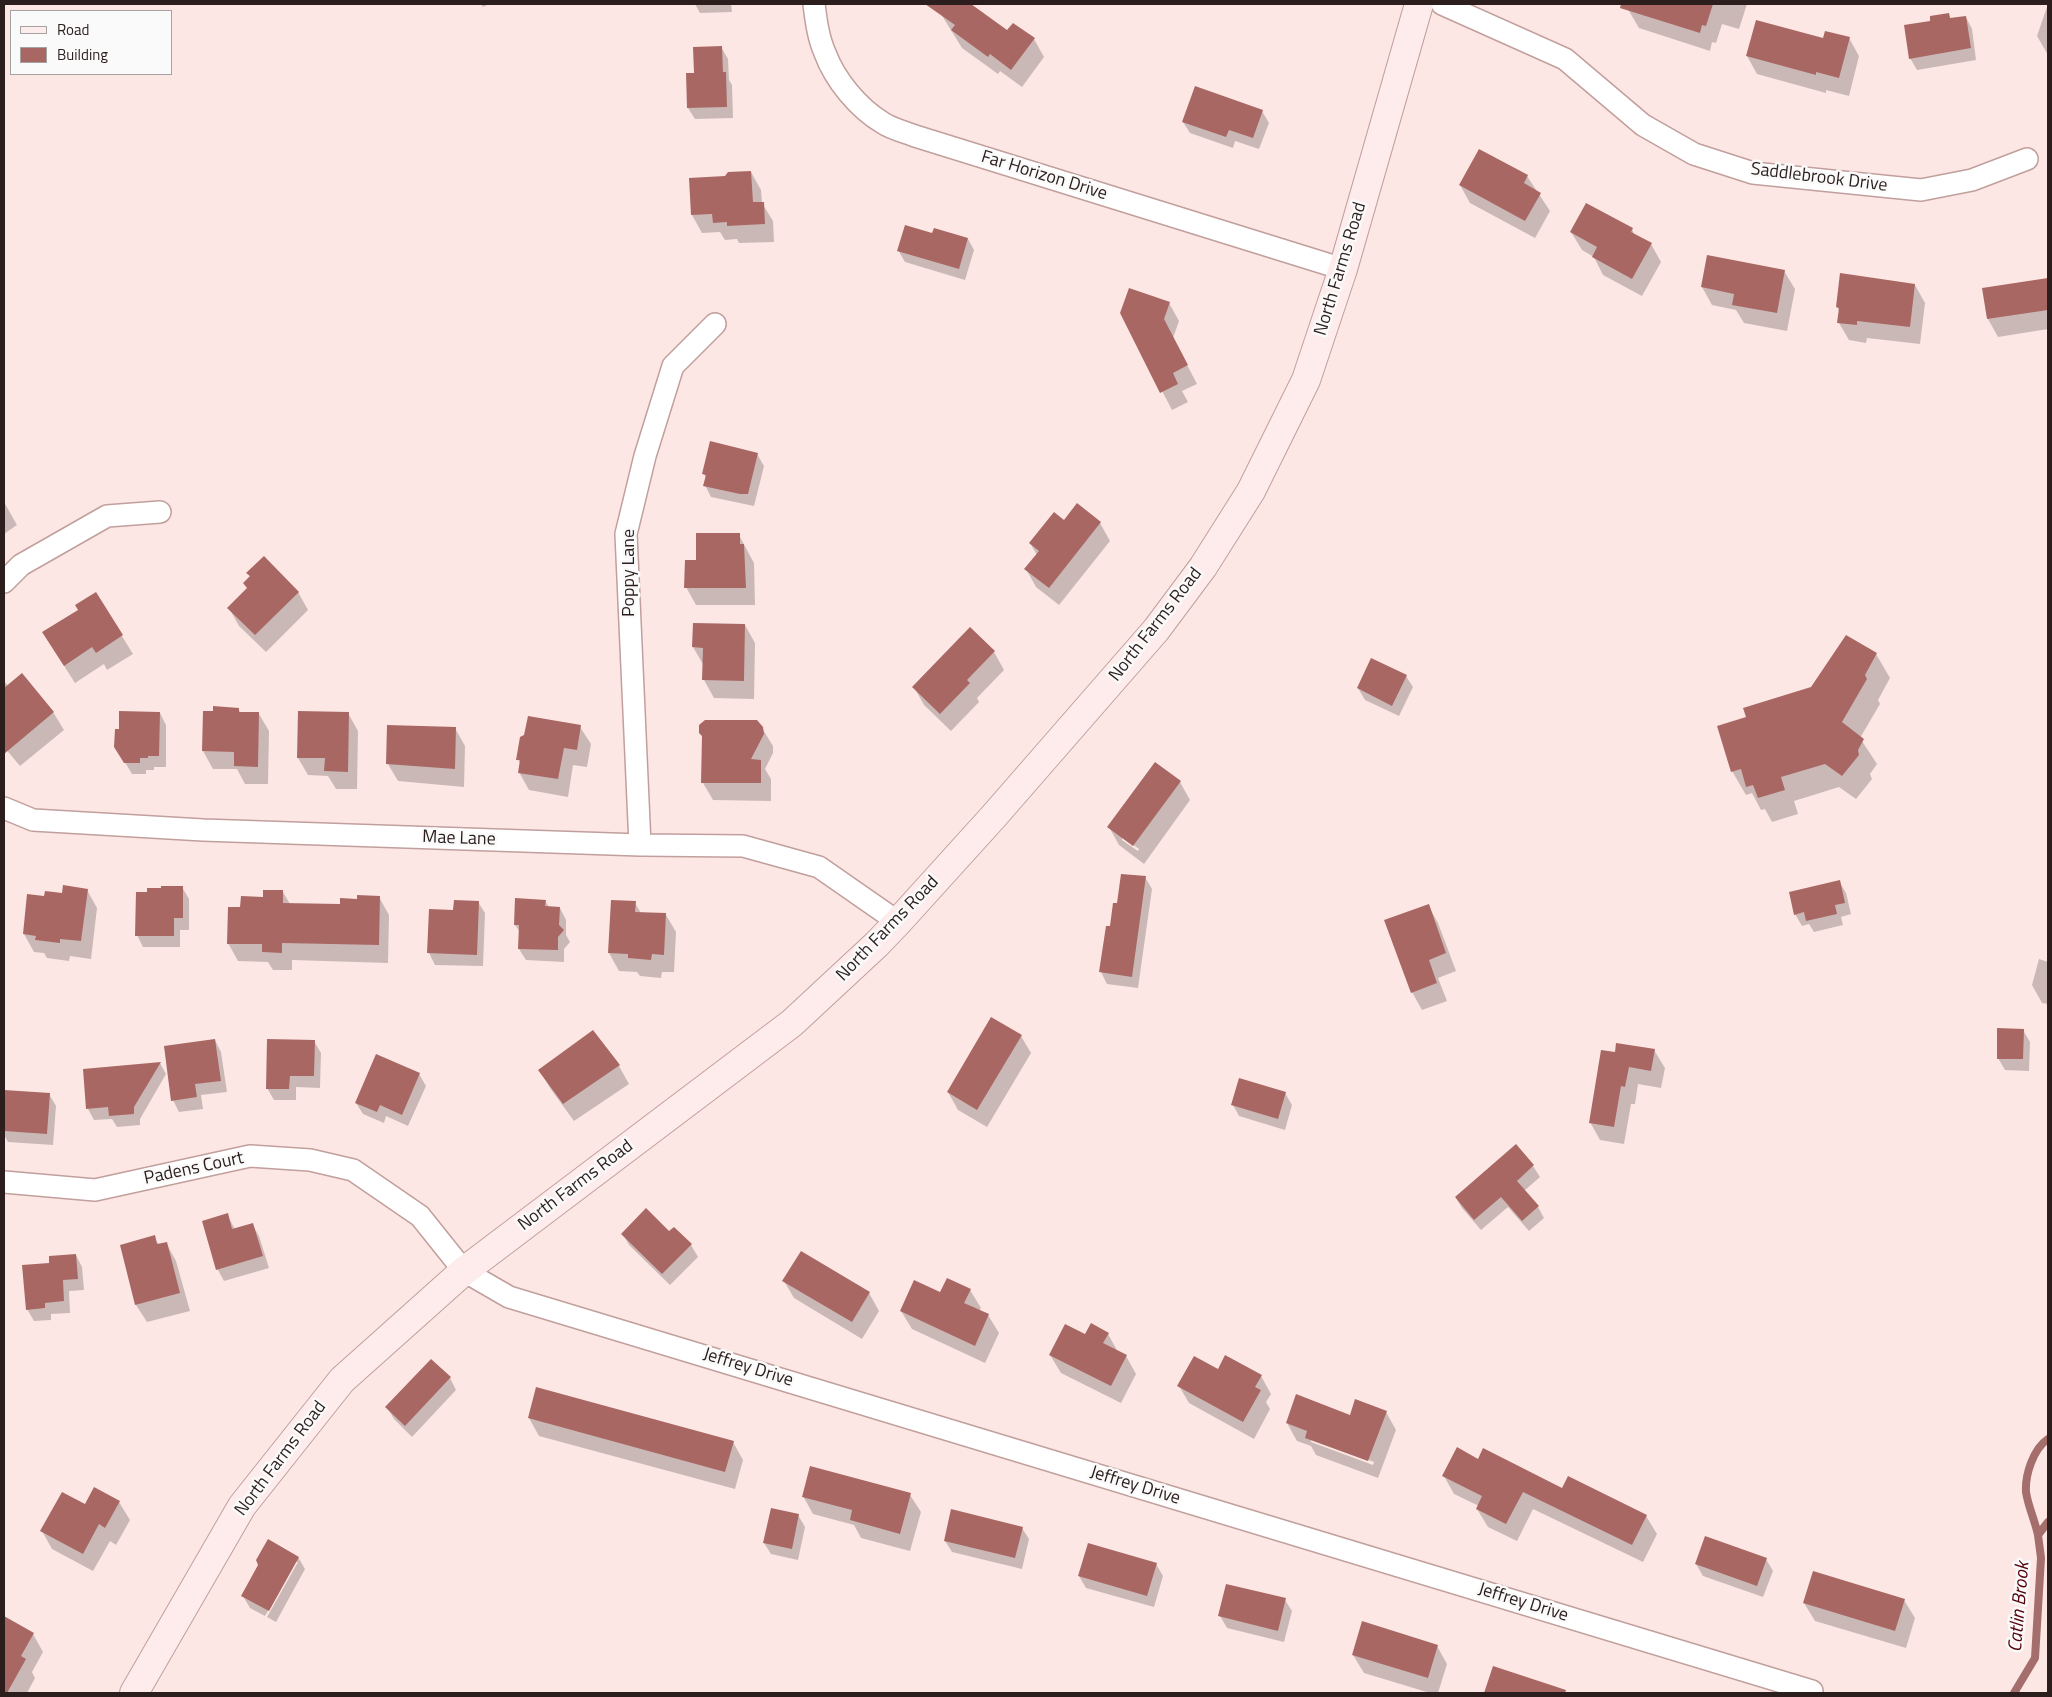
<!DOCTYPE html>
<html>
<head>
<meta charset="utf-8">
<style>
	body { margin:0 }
	#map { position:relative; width:2052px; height:1697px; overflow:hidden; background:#fde7e4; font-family:"Titillium Web",sans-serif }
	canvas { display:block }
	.frame { position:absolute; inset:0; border:5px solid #2b1e1d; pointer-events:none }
	.legend { position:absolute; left:10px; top:10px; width:162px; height:65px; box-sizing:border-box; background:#fafafa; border:1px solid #a7a2a2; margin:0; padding:6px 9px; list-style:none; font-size:15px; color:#2b1e1d }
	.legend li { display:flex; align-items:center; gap:10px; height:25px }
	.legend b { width:25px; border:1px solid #a7a2a2 }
</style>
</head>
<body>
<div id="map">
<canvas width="2052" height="1697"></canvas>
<div class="frame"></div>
<ul class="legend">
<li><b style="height:6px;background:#fdeceb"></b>Road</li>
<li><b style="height:14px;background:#a86763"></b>Building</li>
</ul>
</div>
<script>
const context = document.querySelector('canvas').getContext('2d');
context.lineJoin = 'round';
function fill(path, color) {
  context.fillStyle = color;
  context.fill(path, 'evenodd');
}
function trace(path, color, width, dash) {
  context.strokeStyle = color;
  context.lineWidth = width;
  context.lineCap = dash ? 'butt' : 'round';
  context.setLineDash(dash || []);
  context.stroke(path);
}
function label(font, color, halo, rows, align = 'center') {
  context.font = font + ' "Titillium Web",sans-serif';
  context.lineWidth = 5;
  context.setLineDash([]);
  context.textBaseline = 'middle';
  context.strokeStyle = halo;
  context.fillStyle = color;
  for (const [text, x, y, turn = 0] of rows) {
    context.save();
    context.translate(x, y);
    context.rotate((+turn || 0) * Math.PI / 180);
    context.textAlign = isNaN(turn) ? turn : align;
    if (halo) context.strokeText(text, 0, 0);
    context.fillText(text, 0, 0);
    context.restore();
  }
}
fill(new Path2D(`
	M 481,4 L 489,4 L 483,7 Z
	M 695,4 L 731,4 L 732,12 L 700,13 Z
	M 948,4 L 969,4 L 1007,32 L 1034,39 L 1044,57 L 1022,87 L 1000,71 L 998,74 L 962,48 L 941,14 Z
	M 1631,4 L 1747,4 L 1739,29 L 1722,24 L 1716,43 L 1712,42 L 1710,51 L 1639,28 L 1629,11 Z
	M 2048,4 L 2048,55 L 2037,36 Z
	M 1948,14 L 1951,19 L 1966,17 L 1972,29 L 1976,60 L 1917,70 L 1910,58 L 1932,22 Z
	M 1849,38 L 1859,56 L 1849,96 L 1826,90 L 1826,93 L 1757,74 L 1747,56 L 1824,40 Z
	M 721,47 L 728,59 L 729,80 L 732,85 L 733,118 L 695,119 L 688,108 L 696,74 Z
	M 1262,111 L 1269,123 L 1259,149 L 1235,141 L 1233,148 L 1190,133 L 1183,122 Z
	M 751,172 L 761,190 L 762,203 L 773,221 L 774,242 L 739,243 L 737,239 L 725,240 L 720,232 L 702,233 L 692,215 L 726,177 Z
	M 1527,176 L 1550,211 L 1535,238 L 1470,203 L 1460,185 Z
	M 1632,229 L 1635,236 L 1651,244 L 1661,262 L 1642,296 L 1603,275 L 1594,257 L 1582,250 L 1571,232 Z
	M 933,234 L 968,239 L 974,250 L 965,280 L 905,262 L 898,250 Z
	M 1708,257 L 1784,271 L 1795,289 L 1787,331 L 1744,323 L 1736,310 L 1712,305 L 1702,287 Z
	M 2048,279 L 2048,329 L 1998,337 L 1988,319 L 1983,289 Z
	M 1915,285 L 1925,303 L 1920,344 L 1867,338 L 1866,343 L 1849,340 L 1839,323 L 1840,312 L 1837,307 Z
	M 1169,303 L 1179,321 L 1173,338 L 1197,384 L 1182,391 L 1188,402 L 1172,410 L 1121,313 Z
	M 757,454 L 764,466 L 754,506 L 711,497 L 705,485 L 706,478 L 704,474 Z
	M 4,502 L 17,525 L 4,534 Z
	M 1064,521 L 1100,523 L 1110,541 L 1059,605 L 1036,587 L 1026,569 L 1037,555 L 1030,543 Z
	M 739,535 L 754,563 L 755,605 L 696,605 L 686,587 L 697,561 Z
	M 248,573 L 298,592 L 308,610 L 266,652 L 239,626 L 229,608 L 248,589 L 250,577 Z
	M 96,594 L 133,654 L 107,670 L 104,664 L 75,683 L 54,650 L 79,610 Z
	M 745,625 L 755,643 L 754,699 L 714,698 L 704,680 L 704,666 L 693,647 Z
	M 970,629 L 994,652 L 1004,670 L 977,698 L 979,702 L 951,731 L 924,705 L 914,687 Z
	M 1876,654 L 1890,678 L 1878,700 L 1880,704 L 1860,738 L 1877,764 L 1870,774 L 1872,779 L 1856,799 L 1839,787 L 1794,801 L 1798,814 L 1772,822 L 1765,809 L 1761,810 L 1752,793 L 1746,795 L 1732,771 L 1747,718 L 1812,688 Z
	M 1406,676 L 1413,687 L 1399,716 L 1365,700 L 1358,688 Z
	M 4,681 L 8,686 L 53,712 L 64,730 L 20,766 L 4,747 Z
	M 238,709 L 241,713 L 259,714 L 269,731 L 268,784 L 245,784 L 237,769 L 213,769 L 203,751 Z
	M 160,713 L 166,725 L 166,767 L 154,767 L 154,770 L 146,770 L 146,774 L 132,774 L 123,759 Z
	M 348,713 L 358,731 L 357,789 L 336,789 L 328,776 L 308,775 L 298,758 Z
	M 580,727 L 591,744 L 587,767 L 573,765 L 568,797 L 529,790 L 519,772 L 521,765 L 518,760 Z
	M 455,728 L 465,746 L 464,787 L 398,781 L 388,764 Z
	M 762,728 L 773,746 L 773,753 L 765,769 L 771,779 L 771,801 L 713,800 L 703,783 Z
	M 1180,782 L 1190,800 L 1144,864 L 1119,845 L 1109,827 ZM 1122,837 L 1139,849 L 1138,851 L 1122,840 Z
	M 1145,877 L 1152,889 L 1138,988 L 1107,984 L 1101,972 L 1111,928 Z
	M 1839,881 L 1846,893 L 1851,914 L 1841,917 L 1843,925 L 1814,932 L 1809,924 L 1802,926 L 1795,914 Z
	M 182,887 L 189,899 L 189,930 L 180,930 L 180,947 L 143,947 L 137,935 Z
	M 87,890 L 97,908 L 91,959 L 70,956 L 69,961 L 47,958 L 44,953 L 34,952 L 24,934 L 45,897 Z
	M 283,892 L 290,904 L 341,905 L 358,900 L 379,897 L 389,915 L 388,963 L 292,960 L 292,970 L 273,970 L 268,962 L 238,961 L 228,943 L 242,908 Z
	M 545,901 L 549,907 L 560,908 L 566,920 L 566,935 L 570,942 L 564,949 L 564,962 L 526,960 L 519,949 L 520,932 L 515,925 Z
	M 478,902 L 485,913 L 483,966 L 435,965 L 429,953 Z
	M 635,903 L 641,913 L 666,915 L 676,932 L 674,972 L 662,972 L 661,978 L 640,976 L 637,972 L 619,971 L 609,953 Z
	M 1428,905 L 1438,923 L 1456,971 L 1438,978 L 1447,1001 L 1422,1010 L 1412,992 Z
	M 2039,959 L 2048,962 L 2048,1004 L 2042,1003 L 2032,985 Z
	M 2023,1030 L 2030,1042 L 2029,1071 L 2005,1070 L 1998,1058 Z
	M 593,1031 L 619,1066 L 629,1084 L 574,1121 L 550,1088 L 540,1071 Z
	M 1021,1036 L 1031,1053 L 987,1127 L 958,1110 L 948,1092 Z
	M 215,1040 L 221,1052 L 227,1092 L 201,1095 L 203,1109 L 179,1112 L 173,1100 Z
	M 314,1041 L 321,1053 L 320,1088 L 296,1087 L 296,1100 L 274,1100 L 267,1088 Z
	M 1654,1050 L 1665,1068 L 1661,1088 L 1638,1084 L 1635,1104 L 1631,1104 L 1624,1144 L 1600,1140 L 1590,1122 L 1616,1053 Z
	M 160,1063 L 166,1074 L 140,1119 L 140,1125 L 117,1127 L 112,1119 L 94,1120 L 88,1109 Z
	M 419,1074 L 426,1086 L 408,1126 L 386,1116 L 384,1123 L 363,1114 L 356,1103 Z
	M 4,1092 L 49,1094 L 56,1106 L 53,1145 L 8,1142 L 4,1135 Z
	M 1285,1093 L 1292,1105 L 1285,1130 L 1239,1116 L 1233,1105 Z
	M 1533,1166 L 1540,1177 L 1524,1191 L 1538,1207 L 1544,1218 L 1529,1231 L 1508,1207 L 1481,1230 L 1462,1208 L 1456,1198 Z
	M 227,1215 L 235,1229 L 252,1224 L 259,1236 L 269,1268 L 224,1281 L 218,1270 L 203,1221 Z
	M 674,1228 L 691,1245 L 698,1257 L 670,1285 L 629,1245 L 623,1234 L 669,1233 Z
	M 154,1237 L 159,1245 L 166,1243 L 176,1261 L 190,1311 L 147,1322 L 136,1305 Z
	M 76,1255 L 82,1267 L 84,1290 L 69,1291 L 70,1313 L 51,1314 L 51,1320 L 34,1321 L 27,1309 L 51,1264 Z
	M 784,1281 L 869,1293 L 879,1311 L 862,1339 L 794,1298 Z
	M 970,1290 L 981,1308 L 979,1311 L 988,1315 L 999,1333 L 985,1363 L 912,1329 L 901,1311 L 941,1293 Z
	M 1108,1334 L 1118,1352 L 1126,1356 L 1136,1374 L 1121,1403 L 1061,1373 L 1050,1355 Z
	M 1218,1370 L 1261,1376 L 1271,1394 L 1266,1402 L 1270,1409 L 1254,1439 L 1189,1403 L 1179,1386 Z
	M 450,1378 L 456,1390 L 412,1437 L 394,1419 L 387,1407 Z
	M 1386,1412 L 1396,1430 L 1378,1478 L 1316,1455 L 1311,1446 L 1297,1441 L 1287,1423 ZM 1311,1439 L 1374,1462 L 1373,1465 L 1311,1442 Z
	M 529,1418 L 733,1442 L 743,1460 L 735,1489 L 539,1436 Z
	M 1479,1460 L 1563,1490 L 1646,1516 L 1657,1534 L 1643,1562 L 1533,1509 L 1517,1541 L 1488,1527 L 1477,1509 L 1479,1506 L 1454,1494 L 1444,1476 Z
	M 910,1495 L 921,1512 L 910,1551 L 861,1538 L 854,1525 L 813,1514 L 803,1496 Z
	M 119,1502 L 130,1520 L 116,1545 L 110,1541 L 93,1571 L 52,1549 L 42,1531 L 85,1506 Z
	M 798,1515 L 805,1527 L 798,1560 L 771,1554 L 764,1543 Z
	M 1022,1528 L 1029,1539 L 1022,1569 L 952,1552 L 945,1541 Z
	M 298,1557 L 305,1569 L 276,1622 L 267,1617 L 298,1562 L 295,1562 L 265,1616 L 250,1608 L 243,1596 Z
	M 1766,1559 L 1773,1571 L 1763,1597 L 1703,1576 L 1696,1564 Z
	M 1156,1564 L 1163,1576 L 1154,1607 L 1086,1588 L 1079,1576 Z
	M 1285,1600 L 1292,1611 L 1284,1642 L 1227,1628 L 1220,1616 Z
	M 1904,1600 L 1915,1618 L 1906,1648 L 1815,1621 L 1804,1603 Z
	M 4,1618 L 33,1634 L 43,1652 L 32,1672 L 35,1678 L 27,1693 L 4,1693 Z
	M 1437,1646 L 1447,1664 L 1438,1693 L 1430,1693 L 1364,1673 L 1353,1655 Z
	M 1494,1667 L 1556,1688 L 1559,1693 L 1485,1693 Z`), '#0003');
trace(new Path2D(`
	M 2038,1535 C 2035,1521 2028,1506 2026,1492 C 2025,1475 2033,1449 2048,1439
	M 2014,1693 L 2035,1658 L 2041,1558 L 2038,1535 L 2048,1522`), '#a36e6b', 8);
fill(new Path2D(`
	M 925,4 L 971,4 L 1007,30 L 1013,23 L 1035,38 L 1011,70 L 990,54 L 988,57 L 951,30 L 955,25 Z
	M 1621,4 L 1713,4 L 1706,26 L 1702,25 L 1700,33 L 1620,8 Z
	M 1949,13 L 1950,18 L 1966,16 L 1971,48 L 1909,59 L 1904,25 L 1930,21 L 1930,16 Z
	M 1756,20 L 1823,38 L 1825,31 L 1850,37 L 1839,78 L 1816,72 L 1816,75 L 1746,56 Z
	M 722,46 L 723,72 L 726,72 L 727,107 L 687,108 L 686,73 L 694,73 L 693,47 Z
	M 1195,86 L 1263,110 L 1253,138 L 1229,130 L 1226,137 L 1182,122 Z
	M 1479,149 L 1528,175 L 1524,183 L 1541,193 L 1525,221 L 1459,185 Z
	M 751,171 L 753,202 L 764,202 L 765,224 L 727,226 L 727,222 L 713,223 L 712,214 L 691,215 L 689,178 L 725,176 L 728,172 Z
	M 1586,203 L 1633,228 L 1631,232 L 1652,243 L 1632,279 L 1592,257 L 1597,247 L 1570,232 Z
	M 905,225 L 932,233 L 934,228 L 968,238 L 959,269 L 897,251 Z
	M 1707,255 L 1785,270 L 1777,313 L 1732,305 L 1734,294 L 1701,287 Z
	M 1840,273 L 1915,284 L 1910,327 L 1857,321 L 1857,325 L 1837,323 L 1839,308 L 1836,307 Z
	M 2048,278 L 2048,310 L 1987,319 L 1982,288 Z
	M 1129,288 L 1170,302 L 1164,319 L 1188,365 L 1173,373 L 1178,384 L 1160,393 L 1120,313 Z
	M 710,441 L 758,453 L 748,494 L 740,494 L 703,486 L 706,475 L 702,474 Z
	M 1077,503 L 1101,522 L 1049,588 L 1024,569 L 1039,551 L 1029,543 L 1054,512 L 1064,520 Z
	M 696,533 L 740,533 L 740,544 L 744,544 L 746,588 L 684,588 L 685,560 L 696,560 Z
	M 264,556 L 299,592 L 255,635 L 227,608 L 247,588 L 243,583 L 250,576 L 246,573 Z
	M 96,592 L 123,635 L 96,653 L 92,647 L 64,666 L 42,632 L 78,610 L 75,605 Z
	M 693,623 L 745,624 L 744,681 L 702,680 L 703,648 L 692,647 Z
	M 970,627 L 995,651 L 967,680 L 970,683 L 940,714 L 912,687 Z
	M 1846,635 L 1877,653 L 1865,675 L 1867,679 L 1842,722 L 1864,739 L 1858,750 L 1859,755 L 1842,776 L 1825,764 L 1781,777 L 1785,790 L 1758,798 L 1753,785 L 1746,787 L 1741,769 L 1731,772 L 1717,726 L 1746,717 L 1743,708 L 1811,687 Z
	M 1371,658 L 1407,675 L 1392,706 L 1357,688 Z
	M 22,673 L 54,712 L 4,754 L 4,688 Z
	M 213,706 L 239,708 L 239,712 L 259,712 L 258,767 L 234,766 L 234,752 L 202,751 L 203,711 L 213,711 Z
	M 119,711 L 160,712 L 159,756 L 148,756 L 148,758 L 140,758 L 140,763 L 124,763 L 114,747 L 115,729 L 119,729 Z
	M 298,711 L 349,712 L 348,772 L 324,771 L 325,758 L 297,758 Z
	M 528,716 L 581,725 L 577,750 L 564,748 L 558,779 L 518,773 L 520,760 L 516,760 L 520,737 L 524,735 Z
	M 705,720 L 757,720 L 763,727 L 764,734 L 751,759 L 761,760 L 761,783 L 701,783 L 702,736 L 699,733 L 699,725 Z
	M 387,725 L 456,727 L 455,769 L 386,764 Z
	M 1155,762 L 1181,781 L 1133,846 L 1107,827 Z
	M 1121,874 L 1146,876 L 1132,977 L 1099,972 L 1106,926 L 1110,926 L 1113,903 L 1117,903 Z
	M 1840,880 L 1845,903 L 1835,905 L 1837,914 L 1806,921 L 1804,912 L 1794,915 L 1789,892 Z
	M 63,885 L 88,889 L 81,941 L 60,939 L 60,943 L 35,940 L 36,936 L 23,934 L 27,894 L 44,896 L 45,891 L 62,893 Z
	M 161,886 L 183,886 L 183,918 L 174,918 L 174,936 L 135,936 L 136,892 L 147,892 L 147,888 L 161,888 Z
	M 263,890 L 283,890 L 283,903 L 340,904 L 340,898 L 357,899 L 357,895 L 380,896 L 379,945 L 282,943 L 282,953 L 262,952 L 262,944 L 227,944 L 228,907 L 240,907 L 241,896 L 263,897 Z
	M 515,898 L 546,900 L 545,906 L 560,907 L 559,925 L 564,930 L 558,937 L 558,950 L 518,949 L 519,925 L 514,925 Z
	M 454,900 L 479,901 L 477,955 L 427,953 L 429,909 L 453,910 Z
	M 611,900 L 636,901 L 635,912 L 666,913 L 664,955 L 652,954 L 651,960 L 628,958 L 628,954 L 608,953 Z
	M 1429,904 L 1446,953 L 1429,960 L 1437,983 L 1411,993 L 1384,920 Z
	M 991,1017 L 1022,1035 L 977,1110 L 947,1092 Z
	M 1997,1028 L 2024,1029 L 2023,1059 L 1997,1059 Z
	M 593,1030 L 620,1065 L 563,1104 L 538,1070 Z
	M 215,1039 L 221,1081 L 195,1084 L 197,1097 L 171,1101 L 164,1046 Z
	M 267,1039 L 315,1040 L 314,1076 L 290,1076 L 289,1089 L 266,1089 Z
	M 1616,1043 L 1655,1049 L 1651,1071 L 1629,1067 L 1625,1087 L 1621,1086 L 1614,1127 L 1589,1123 L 1601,1050 L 1615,1052 Z
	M 376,1054 L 420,1073 L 402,1115 L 380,1105 L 377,1112 L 355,1103 Z
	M 161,1062 L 134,1107 L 134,1114 L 109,1116 L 108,1107 L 86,1109 L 83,1069 Z
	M 1239,1078 L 1286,1092 L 1278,1119 L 1231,1105 Z
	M 4,1090 L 50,1093 L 47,1134 L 4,1131 Z
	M 1516,1144 L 1534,1165 L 1517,1181 L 1539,1206 L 1522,1221 L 1501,1197 L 1474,1220 L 1455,1197 Z
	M 646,1208 L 669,1231 L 674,1227 L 692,1244 L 662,1274 L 621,1234 Z
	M 228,1213 L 232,1229 L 253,1223 L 263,1256 L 216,1270 L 202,1221 Z
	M 155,1235 L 157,1244 L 167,1242 L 180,1293 L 135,1305 L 120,1245 Z
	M 801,1251 L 870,1292 L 852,1322 L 782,1281 Z
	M 76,1254 L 78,1279 L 63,1280 L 64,1301 L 45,1303 L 45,1308 L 26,1310 L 22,1265 L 49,1263 L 49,1256 Z
	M 947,1278 L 971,1289 L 964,1303 L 989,1314 L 975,1346 L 900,1311 L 914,1280 L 940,1292 Z
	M 1091,1323 L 1109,1333 L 1103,1343 L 1127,1355 L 1111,1386 L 1049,1355 L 1065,1324 L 1085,1334 Z
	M 1225,1355 L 1262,1375 L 1255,1387 L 1261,1390 L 1243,1422 L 1177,1386 L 1194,1356 L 1218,1369 Z
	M 431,1359 L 451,1377 L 405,1426 L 385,1407 Z
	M 536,1387 L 734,1441 L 725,1472 L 528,1418 Z
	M 1296,1394 L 1350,1415 L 1355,1399 L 1387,1411 L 1368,1461 L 1305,1438 L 1307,1431 L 1286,1423 Z
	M 1457,1447 L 1478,1459 L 1483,1448 L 1562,1488 L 1568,1476 L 1647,1515 L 1632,1545 L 1523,1492 L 1506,1524 L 1476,1509 L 1482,1496 L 1442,1476 Z
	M 810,1466 L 911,1493 L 900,1534 L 850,1520 L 852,1510 L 802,1497 Z
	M 94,1487 L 120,1501 L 105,1528 L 99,1524 L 83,1554 L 40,1531 L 62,1492 L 85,1504 Z
	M 771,1508 L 799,1514 L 792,1549 L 763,1543 Z
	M 951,1509 L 1023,1527 L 1015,1558 L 944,1541 Z
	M 1705,1536 L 1767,1558 L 1757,1586 L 1695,1564 Z
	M 268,1539 L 299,1557 L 269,1611 L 241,1596 L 258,1565 L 256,1560 Z
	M 1088,1543 L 1157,1563 L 1147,1596 L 1078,1576 Z
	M 1813,1571 L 1905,1599 L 1895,1631 L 1803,1603 Z
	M 1226,1584 L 1286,1598 L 1278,1631 L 1218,1616 Z
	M 4,1616 L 34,1633 L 21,1656 L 26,1659 L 7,1693 L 4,1693 Z
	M 1362,1621 L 1438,1645 L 1428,1678 L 1352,1655 Z
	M 1493,1666 L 1566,1690 L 1565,1693 L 1484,1693 Z`), '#a86763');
const street = new Path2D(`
	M 814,4 C 816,20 818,37 825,53 C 835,80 858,108 883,123 C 892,129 905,132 915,136 L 1343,269
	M 1442,4 L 1565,59 L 1643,125 L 1694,154 L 1753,173 L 1921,190 L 1972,180 L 2027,159
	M 4,582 L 21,565 L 107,516 L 160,512
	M 4,808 L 33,820 L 203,830 L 640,845 L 743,846 L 819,867 L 898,922
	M 640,845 L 626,534 L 645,456 L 673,366 L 715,324
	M 4,1182 L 95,1190 L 250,1156 L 310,1160 L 353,1170 L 420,1216 L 464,1271 L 509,1297 L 1812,1691`);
const secondary = new Path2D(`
	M 134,1693 L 242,1506 L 342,1380 L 464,1271 L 792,1023 L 877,944 L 898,922 L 994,816 L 1156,630 L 1203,567 L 1251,491 L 1306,380 L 1343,269 L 1419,4`);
trace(street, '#c19f9c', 24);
trace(secondary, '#c19f9c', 30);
trace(street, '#fff', 21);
trace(secondary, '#fdeceb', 28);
label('18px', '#2b1e1d', '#fafafa', [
	["Far Horizon Drive",1044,176,17],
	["Saddlebrook Drive",1819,178,7],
	["North Farms Road",1341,269,-73],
	["Poppy Lane",630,573,-90],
	["North Farms Road",1156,625,-52],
	["Mae Lane",459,839,2],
	["North Farms Road",888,929,-46],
	["Padens Court",194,1169,-12],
	["North Farms Road",576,1186,-37],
	["Jeffrey Drive",748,1368,17],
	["North Farms Road",281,1459,-53],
	["Jeffrey Drive",1135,1486,17],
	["Jeffrey Drive",1523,1603,17]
]);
label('italic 19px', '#540009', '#fafafa', [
	["Catlin Brook",2020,1607,-85]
]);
</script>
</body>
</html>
